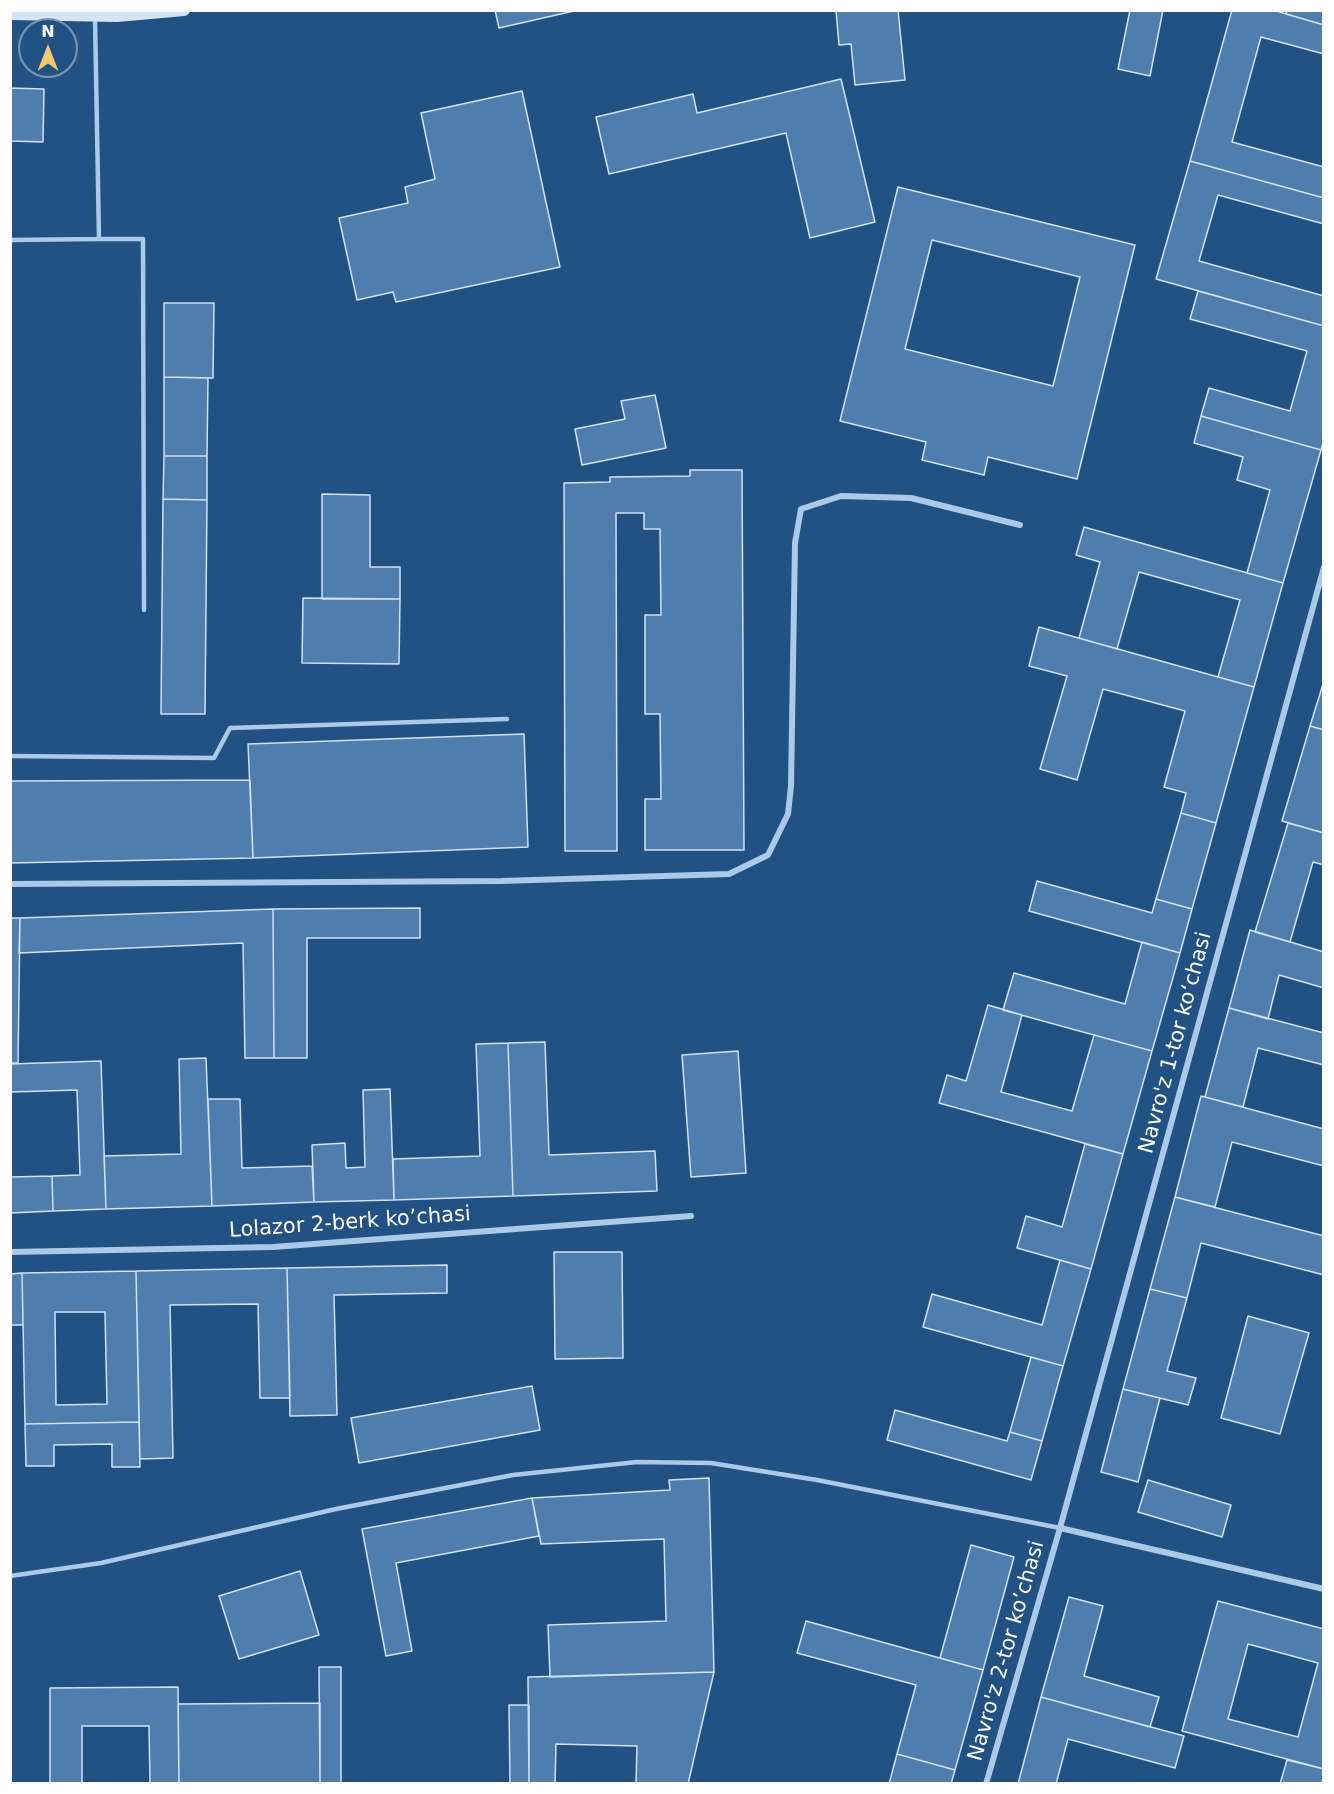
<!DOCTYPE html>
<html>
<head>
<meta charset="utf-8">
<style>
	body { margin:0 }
	#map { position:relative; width:1334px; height:1794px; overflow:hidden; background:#225184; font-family:"DejaVu Sans",sans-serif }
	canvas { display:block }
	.frame { position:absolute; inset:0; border:12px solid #fff; pointer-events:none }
	.north { position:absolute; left:18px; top:18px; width:60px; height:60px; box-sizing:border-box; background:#225184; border:2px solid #7a97b5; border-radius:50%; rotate:0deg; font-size:16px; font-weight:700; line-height:24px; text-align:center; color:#fff }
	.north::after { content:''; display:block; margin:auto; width:21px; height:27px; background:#f4c86d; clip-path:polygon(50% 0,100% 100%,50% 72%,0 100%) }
</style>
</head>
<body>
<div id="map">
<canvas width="1334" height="1794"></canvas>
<div class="frame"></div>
<div class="north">N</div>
</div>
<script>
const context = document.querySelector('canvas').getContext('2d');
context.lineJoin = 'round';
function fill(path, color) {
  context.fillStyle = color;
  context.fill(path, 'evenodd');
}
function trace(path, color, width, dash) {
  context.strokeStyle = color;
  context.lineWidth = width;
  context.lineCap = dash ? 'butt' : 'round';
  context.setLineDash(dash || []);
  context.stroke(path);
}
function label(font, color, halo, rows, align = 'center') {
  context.font = font + ' "DejaVu Sans",sans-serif';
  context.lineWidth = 4.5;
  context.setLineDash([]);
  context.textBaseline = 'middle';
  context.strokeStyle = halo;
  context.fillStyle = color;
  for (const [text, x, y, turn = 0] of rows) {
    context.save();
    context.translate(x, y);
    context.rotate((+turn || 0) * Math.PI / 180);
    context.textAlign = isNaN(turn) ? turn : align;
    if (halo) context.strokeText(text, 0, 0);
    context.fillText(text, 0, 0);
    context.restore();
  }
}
const building = new Path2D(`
	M 495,10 L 574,10 L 574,11 L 499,28 Z
	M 836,10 L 898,10 L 905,80 L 855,85 L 851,44 L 839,45 Z
	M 1130,10 L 1163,10 L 1150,76 L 1118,69 Z
	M 1232,10 L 1273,10 L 1324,25 L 1324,54 L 1261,37 L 1232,142 L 1324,167 L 1324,198 L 1190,161 Z
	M 1287,10 L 1324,10 L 1324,25 L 1286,14 Z
	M 841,79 L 875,222 L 810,238 L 786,133 L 609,174 L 596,117 L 693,94 L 697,113 Z
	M 10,88 L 44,89 L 43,142 L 10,141 Z
	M 522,91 L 560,267 L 396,302 L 393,292 L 357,300 L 339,218 L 408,203 L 405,187 L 435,179 L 421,113 Z
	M 1190,161 L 1324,198 L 1324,224 L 1218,195 L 1199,261 L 1324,296 L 1324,326 L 1156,279 Z
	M 898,187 L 1135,245 L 1077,479 L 988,457 L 984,475 L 922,460 L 926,442 L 840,421 ZM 932,240 L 1080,277 L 1053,386 L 905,349 Z
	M 1198,291 L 1324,326 L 1324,440 L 1321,450 L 1201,416 L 1209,388 L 1290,411 L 1307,351 L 1190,319 Z
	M 164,303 L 214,303 L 213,378 L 164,377 Z
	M 164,377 L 208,378 L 207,456 L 164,456 Z
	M 655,395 L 666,448 L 582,465 L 575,429 L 625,419 L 621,401 Z
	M 1201,416 L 1321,450 L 1283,583 L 1247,573 L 1270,490 L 1237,480 L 1243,457 L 1194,443 Z
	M 164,456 L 207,456 L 207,500 L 163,499 Z
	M 690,470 L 742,470 L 744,850 L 645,850 L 645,799 L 661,799 L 660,714 L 645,714 L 645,615 L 661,615 L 660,529 L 644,529 L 644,513 L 616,513 L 617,851 L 565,851 L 564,483 L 610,482 L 610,477 L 690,476 Z
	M 322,494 L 370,495 L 370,567 L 400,567 L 400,599 L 322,599 Z
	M 163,499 L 207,500 L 205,714 L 161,714 Z
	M 1084,527 L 1283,583 L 1254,687 L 1218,677 L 1240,600 L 1139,572 L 1117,649 L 1079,638 L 1100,562 L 1076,555 Z
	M 303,598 L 400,599 L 399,664 L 302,663 Z
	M 1039,627 L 1254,687 L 1216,823 L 1181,813 L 1186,793 L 1164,787 L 1185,711 L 1103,689 L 1077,780 L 1040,769 L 1067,676 L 1029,666 Z
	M 1324,681 L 1324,730 L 1310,726 Z
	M 1310,726 L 1324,730 L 1324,833 L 1282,821 Z
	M 524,734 L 528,847 L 253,858 L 248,744 Z
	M 250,780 L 253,858 L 10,863 L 10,781 Z
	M 1181,813 L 1216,823 L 1192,909 L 1156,899 Z
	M 1288,823 L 1324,833 L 1324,865 L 1313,862 L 1290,942 L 1255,932 Z
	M 1037,881 L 1152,913 L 1156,899 L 1192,909 L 1180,953 L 1029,911 Z
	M 420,908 L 420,938 L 307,938 L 307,1058 L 274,1058 L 273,909 Z
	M 273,909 L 274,1058 L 245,1058 L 243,943 L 19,953 L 20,918 Z
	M 10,918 L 20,918 L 18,1063 L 10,1063 Z
	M 1250,930 L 1324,952 L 1324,988 L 1279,975 L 1268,1019 L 1229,1008 Z
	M 1142,942 L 1180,953 L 1152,1051 L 1003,1010 L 1014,973 L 1125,1004 Z
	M 988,1005 L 1022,1015 L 1001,1092 L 1072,1111 L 1094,1035 L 1152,1051 L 1123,1154 L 939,1103 L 947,1075 L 966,1081 Z
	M 1229,1008 L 1324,1033 L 1324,1065 L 1258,1048 L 1243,1107 L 1205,1097 Z
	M 545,1042 L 549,1155 L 655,1151 L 657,1191 L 513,1196 L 508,1043 Z
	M 508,1043 L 513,1196 L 394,1200 L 393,1159 L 480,1156 L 476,1044 Z
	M 738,1051 L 746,1173 L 691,1177 L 682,1055 Z
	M 206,1058 L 212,1206 L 106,1209 L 104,1156 L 181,1154 L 179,1059 Z
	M 101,1061 L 106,1209 L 53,1211 L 52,1176 L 80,1175 L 77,1090 L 10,1092 L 10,1064 Z
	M 390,1089 L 394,1200 L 314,1202 L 312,1145 L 345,1143 L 346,1168 L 365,1167 L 363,1090 Z
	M 1201,1096 L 1324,1129 L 1324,1166 L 1232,1142 L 1215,1207 L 1175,1197 Z
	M 208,1099 L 240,1099 L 242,1168 L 312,1166 L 314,1202 L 212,1206 Z
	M 1085,1144 L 1123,1154 L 1091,1269 L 1017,1248 L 1026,1216 L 1062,1227 Z
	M 52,1176 L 53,1211 L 10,1213 L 10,1177 Z
	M 1175,1197 L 1324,1236 L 1324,1275 L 1201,1243 L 1187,1298 L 1150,1289 Z
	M 554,1252 L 622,1252 L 623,1358 L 555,1359 Z
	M 1060,1260 L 1091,1269 L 1063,1366 L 923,1327 L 932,1294 L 1042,1325 Z
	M 447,1265 L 447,1293 L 334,1295 L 337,1415 L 290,1416 L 287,1268 Z
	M 287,1268 L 290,1398 L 260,1398 L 258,1304 L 170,1305 L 173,1458 L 140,1459 L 136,1271 Z
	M 136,1271 L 139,1422 L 25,1424 L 22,1273 ZM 55,1312 L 105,1312 L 107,1404 L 56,1405 Z
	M 22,1273 L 23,1325 L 10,1325 L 10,1274 Z
	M 1150,1289 L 1187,1298 L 1167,1371 L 1196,1378 L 1188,1405 L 1123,1389 Z
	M 1248,1316 L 1309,1333 L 1280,1434 L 1221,1418 Z
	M 1031,1357 L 1063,1366 L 1042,1441 L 1010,1432 Z
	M 532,1386 L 540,1430 L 359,1463 L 351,1418 Z
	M 1123,1389 L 1160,1398 L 1138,1482 L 1101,1472 Z
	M 895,1410 L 1007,1441 L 1010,1432 L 1042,1441 L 1031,1480 L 887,1440 Z
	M 139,1422 L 140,1467 L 112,1467 L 112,1444 L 54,1445 L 54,1466 L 26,1466 L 25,1424 Z
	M 709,1478 L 714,1672 L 550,1677 L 548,1625 L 666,1621 L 664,1539 L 541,1544 L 532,1498 L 670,1490 L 669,1480 Z
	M 1148,1480 L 1231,1505 L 1222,1537 L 1138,1512 Z
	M 532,1498 L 539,1536 L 396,1563 L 412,1651 L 386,1656 L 362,1529 Z
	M 971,1545 L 1014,1557 L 983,1670 L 940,1658 Z
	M 300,1571 L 319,1635 L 239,1659 L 219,1596 Z
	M 1069,1597 L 1103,1606 L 1084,1676 L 1159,1697 L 1150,1727 L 1041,1697 Z
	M 1218,1601 L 1324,1629 L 1324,1769 L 1182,1731 ZM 1248,1644 L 1318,1663 L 1298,1737 L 1228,1719 Z
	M 806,1621 L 983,1670 L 955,1770 L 897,1754 L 916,1685 L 797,1653 Z
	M 319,1667 L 341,1667 L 341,1784 L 320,1784 Z
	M 714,1672 L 688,1784 L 636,1784 L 637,1746 L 556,1744 L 555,1784 L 529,1784 L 528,1677 Z
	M 178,1687 L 179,1784 L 150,1784 L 149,1726 L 82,1726 L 82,1784 L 50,1784 L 50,1688 Z
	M 1041,1697 L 1184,1736 L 1175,1768 L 1068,1739 L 1056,1784 L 1018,1784 Z
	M 320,1703 L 320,1784 L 179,1784 L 178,1704 Z
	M 509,1705 L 529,1705 L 529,1784 L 510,1784 Z
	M 897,1754 L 955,1770 L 951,1784 L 889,1784 Z
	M 1287,1760 L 1324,1769 L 1322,1784 L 1280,1784 Z`);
fill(building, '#4f7dae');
trace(building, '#cfe2f7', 1.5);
trace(new Path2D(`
	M 99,239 L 143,239 L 144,610
	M 10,240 L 99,239 L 95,18
	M 10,756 L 214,758 L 230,728 L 507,719
	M 10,1576 L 101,1563 L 336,1509 L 513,1475 L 637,1462 L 711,1463 L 817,1480 L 1060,1528`), '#abc9e9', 4.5);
trace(new Path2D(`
	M 10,884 L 501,881 L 729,874 L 768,855 L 788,814 L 791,786 L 795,543 L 801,509 L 841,496 L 911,498 L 1020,525
	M 10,1252 L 273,1247 L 691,1216
	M 1060,1528 L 1324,1589
	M 986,1784 L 1060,1528 L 1324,567`), '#abc9e9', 6);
trace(new Path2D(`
	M 10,14 L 117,16 L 184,10`), '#d5e5f7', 12);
label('21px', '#fff', '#225184', [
	["Navro'z 1-tor ko‘chasi",1176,1043,-75],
	["Lolazor 2-berk koʼchasi",350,1223,-4],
	["Navro'z 2-tor koʼchasi",1007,1651,-74]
]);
</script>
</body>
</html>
